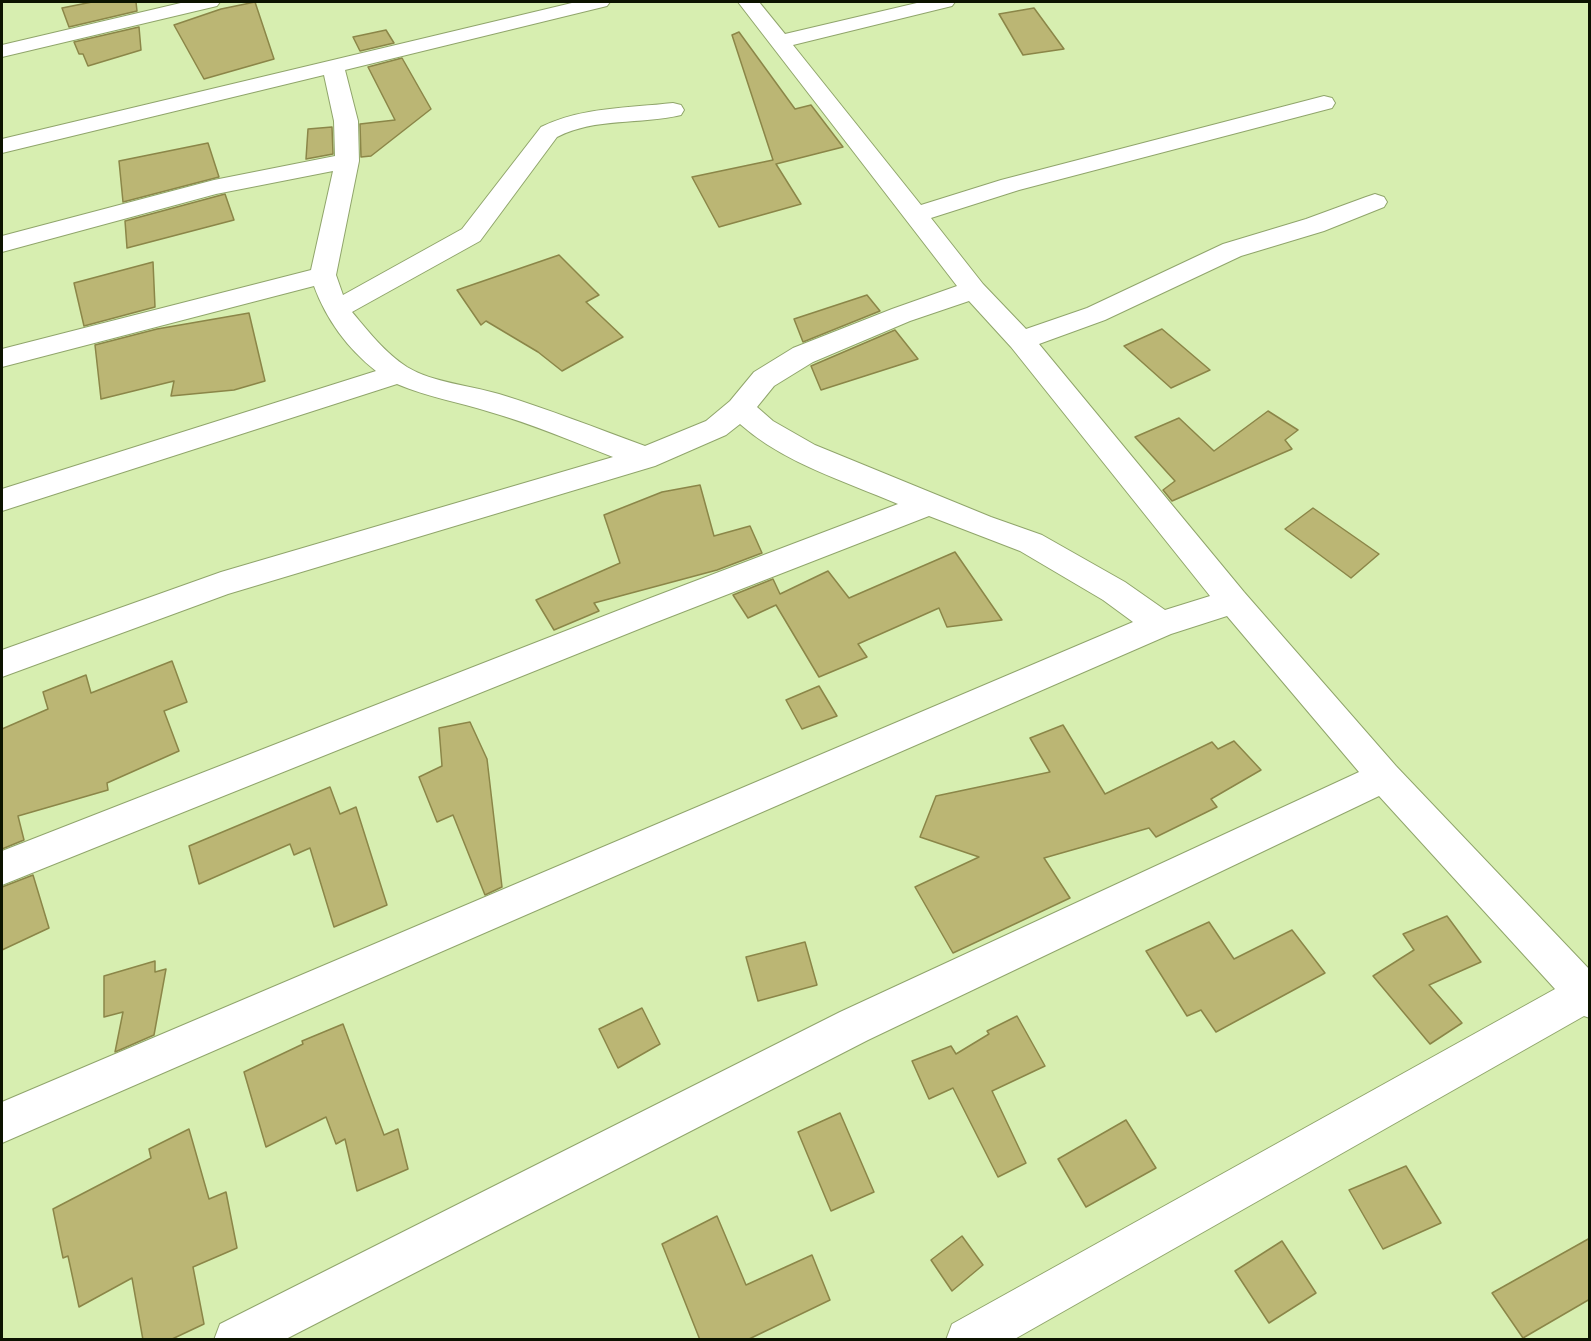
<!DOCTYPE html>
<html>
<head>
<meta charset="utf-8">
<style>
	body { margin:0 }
	#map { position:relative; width:1591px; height:1341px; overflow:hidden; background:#d7eeb0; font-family:"DM Sans",sans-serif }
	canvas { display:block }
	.frame { position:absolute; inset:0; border:3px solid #0c1300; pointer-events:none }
</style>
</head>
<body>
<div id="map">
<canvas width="1591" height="1341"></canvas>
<div class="frame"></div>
</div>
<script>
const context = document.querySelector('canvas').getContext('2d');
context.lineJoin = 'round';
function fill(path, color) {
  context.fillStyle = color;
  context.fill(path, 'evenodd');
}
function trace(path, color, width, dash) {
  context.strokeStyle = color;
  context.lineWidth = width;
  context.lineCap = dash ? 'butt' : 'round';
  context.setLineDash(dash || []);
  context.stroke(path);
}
const building = new Path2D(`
	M 92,2 L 136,2 L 137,11 L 69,27 L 62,8 Z
	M 255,2 L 274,59 L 204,79 L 174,25 L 221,9 Z
	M 1034,8 L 1064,49 L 1023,55 L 999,14 Z
	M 139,27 L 141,50 L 88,66 L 83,54 L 79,54 L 74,42 Z
	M 386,30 L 394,43 L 360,51 L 353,37 Z
	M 739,32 L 795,109 L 811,105 L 843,147 L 776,164 L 801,204 L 719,227 L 692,177 L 773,160 L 732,35 Z
	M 402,58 L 431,109 L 371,156 L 361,157 L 360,124 L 395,120 L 368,67 Z
	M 332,127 L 333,154 L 306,159 L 308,129 Z
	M 208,143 L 219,177 L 123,202 L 119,161 Z
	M 225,194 L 234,220 L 127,248 L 125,221 Z
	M 559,255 L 599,295 L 586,302 L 623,337 L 562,371 L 538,352 L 486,321 L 481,325 L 457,290 Z
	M 153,262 L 155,307 L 84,326 L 74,283 Z
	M 867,295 L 880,311 L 803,342 L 794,319 Z
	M 249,313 L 265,381 L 234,390 L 171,396 L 174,381 L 101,399 L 95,345 L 157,329 Z
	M 1162,329 L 1210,370 L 1171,388 L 1124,346 Z
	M 895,330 L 918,359 L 821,390 L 811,366 Z
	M 1268,411 L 1298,430 L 1285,440 L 1292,449 L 1172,501 L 1163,490 L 1175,481 L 1135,437 L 1179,418 L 1214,451 Z
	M 700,485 L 714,536 L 750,526 L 762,553 L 717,570 L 594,603 L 599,611 L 554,630 L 536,600 L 620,563 L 604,515 L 662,492 Z
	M 1313,508 L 1379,554 L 1351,578 L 1285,529 Z
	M 955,552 L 1002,620 L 947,627 L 939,608 L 858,644 L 867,657 L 819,677 L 776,605 L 748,618 L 733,595 L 773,579 L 780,594 L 828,571 L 849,598 Z
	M 172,661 L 187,702 L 164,711 L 179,751 L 107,783 L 108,790 L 18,816 L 24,840 L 2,849 L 2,729 L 48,709 L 43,692 L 86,675 L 91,693 Z
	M 819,686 L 837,716 L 802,729 L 786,700 Z
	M 470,722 L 487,759 L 502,887 L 485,895 L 453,815 L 437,822 L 419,777 L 442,766 L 439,728 Z
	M 1063,725 L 1105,794 L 1212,742 L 1218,749 L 1234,741 L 1261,770 L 1211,799 L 1217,807 L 1156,837 L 1149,828 L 1044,858 L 1070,898 L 953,953 L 915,887 L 979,857 L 920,837 L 936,796 L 1050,772 L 1030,738 Z
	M 330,787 L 340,814 L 356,807 L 387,905 L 334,927 L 310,848 L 294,855 L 290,844 L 199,884 L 189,846 Z
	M 33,875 L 49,928 L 2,950 L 2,887 Z
	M 1447,916 L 1481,962 L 1429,985 L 1462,1023 L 1430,1044 L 1373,976 L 1414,950 L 1403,934 Z
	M 1209,922 L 1234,959 L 1292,930 L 1325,973 L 1216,1032 L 1201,1010 L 1187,1016 L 1146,951 Z
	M 805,942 L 817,985 L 758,1001 L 746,957 Z
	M 155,961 L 155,972 L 166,969 L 154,1035 L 115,1052 L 123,1012 L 104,1017 L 104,976 Z
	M 642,1008 L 660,1044 L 618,1068 L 599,1029 Z
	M 1017,1016 L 1045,1066 L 992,1091 L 1026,1163 L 998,1177 L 953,1088 L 929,1099 L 912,1061 L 951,1046 L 956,1054 L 989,1034 L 987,1031 Z
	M 343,1024 L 384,1135 L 398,1129 L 408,1169 L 357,1191 L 345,1139 L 336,1144 L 326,1117 L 266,1147 L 244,1072 L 303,1044 L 302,1041 Z
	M 840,1113 L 874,1192 L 831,1211 L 798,1132 Z
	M 1126,1120 L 1156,1168 L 1086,1207 L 1058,1159 Z
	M 189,1129 L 209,1199 L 226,1192 L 237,1248 L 193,1267 L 204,1324 L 170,1340 L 143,1340 L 132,1278 L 79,1307 L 68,1256 L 63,1258 L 53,1209 L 151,1158 L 149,1149 Z
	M 1406,1166 L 1441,1223 L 1383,1249 L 1349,1190 Z
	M 717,1216 L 746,1285 L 812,1255 L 830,1300 L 747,1340 L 700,1340 L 662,1244 Z
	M 962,1236 L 983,1265 L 952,1291 L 931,1260 Z
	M 1590,1238 L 1590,1299 L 1523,1338 L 1492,1293 Z
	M 1282,1241 L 1316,1293 L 1269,1323 L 1235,1271 Z`);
fill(building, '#bbb674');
trace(building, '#8b8648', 1.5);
const minor = new Path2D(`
	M 185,2 L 220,2 L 217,6 L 2,57 L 2,45 Z
	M 576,2 L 610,2 L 607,6 L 345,70 L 358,121 L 359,161 L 336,275 L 343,295 L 462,229 L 541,127 C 581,107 629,108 673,103 L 681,105 L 684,110 L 681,115 C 640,125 596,117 557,137 L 480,241 L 352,312 C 369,332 385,353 407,367 C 434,383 469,385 499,394 C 548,409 596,428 645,446 L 706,421 L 730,401 L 754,372 L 793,348 L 892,309 L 957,286 L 738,2 L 759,2 L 785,34 L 921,2 L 955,2 L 952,6 L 793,45 L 921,205 L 1001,180 L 1324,96 L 1332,98 L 1335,103 L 1332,108 L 1019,190 L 931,218 L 983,284 L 1026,329 L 1087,308 L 1223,244 L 1306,219 L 1366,197 L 1375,194 L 1384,197 L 1387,202 L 1384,207 L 1324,231 L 1241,256 L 1105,320 L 1039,344 L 1244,592 L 1396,766 L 1590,970 L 1590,1018 L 1584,1016 L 1013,1340 L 946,1340 L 952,1324 L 1555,989 L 1379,796 L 868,1040 L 284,1340 L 214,1340 L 220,1324 L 840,1012 L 1359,772 L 1227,616 L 1171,634 L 2,1143 L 2,1102 L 1133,622 L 1103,600 L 1020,551 L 929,516 L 654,623 L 2,885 L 2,851 L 632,605 L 898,504 C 844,481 784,463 740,424 L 726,435 L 655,466 L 228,594 L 2,677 L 2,650 L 221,572 L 613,457 C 572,441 532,424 490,412 C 459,402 427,397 397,384 L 2,511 L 2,489 L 376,371 C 348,349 326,319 314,286 L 2,367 L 2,349 L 311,270 L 333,171 L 216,194 L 2,252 L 2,236 L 214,180 L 335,156 L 334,121 L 324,75 L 2,153 L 2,139 ZM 969,301 L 1011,347 L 1210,596 L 1165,610 L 1125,582 L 1042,535 L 991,517 L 815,445 L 773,421 L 757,407 L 774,386 L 813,362 L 910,321 Z`);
trace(minor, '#90a56b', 2);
fill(minor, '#fff');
</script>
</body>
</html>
